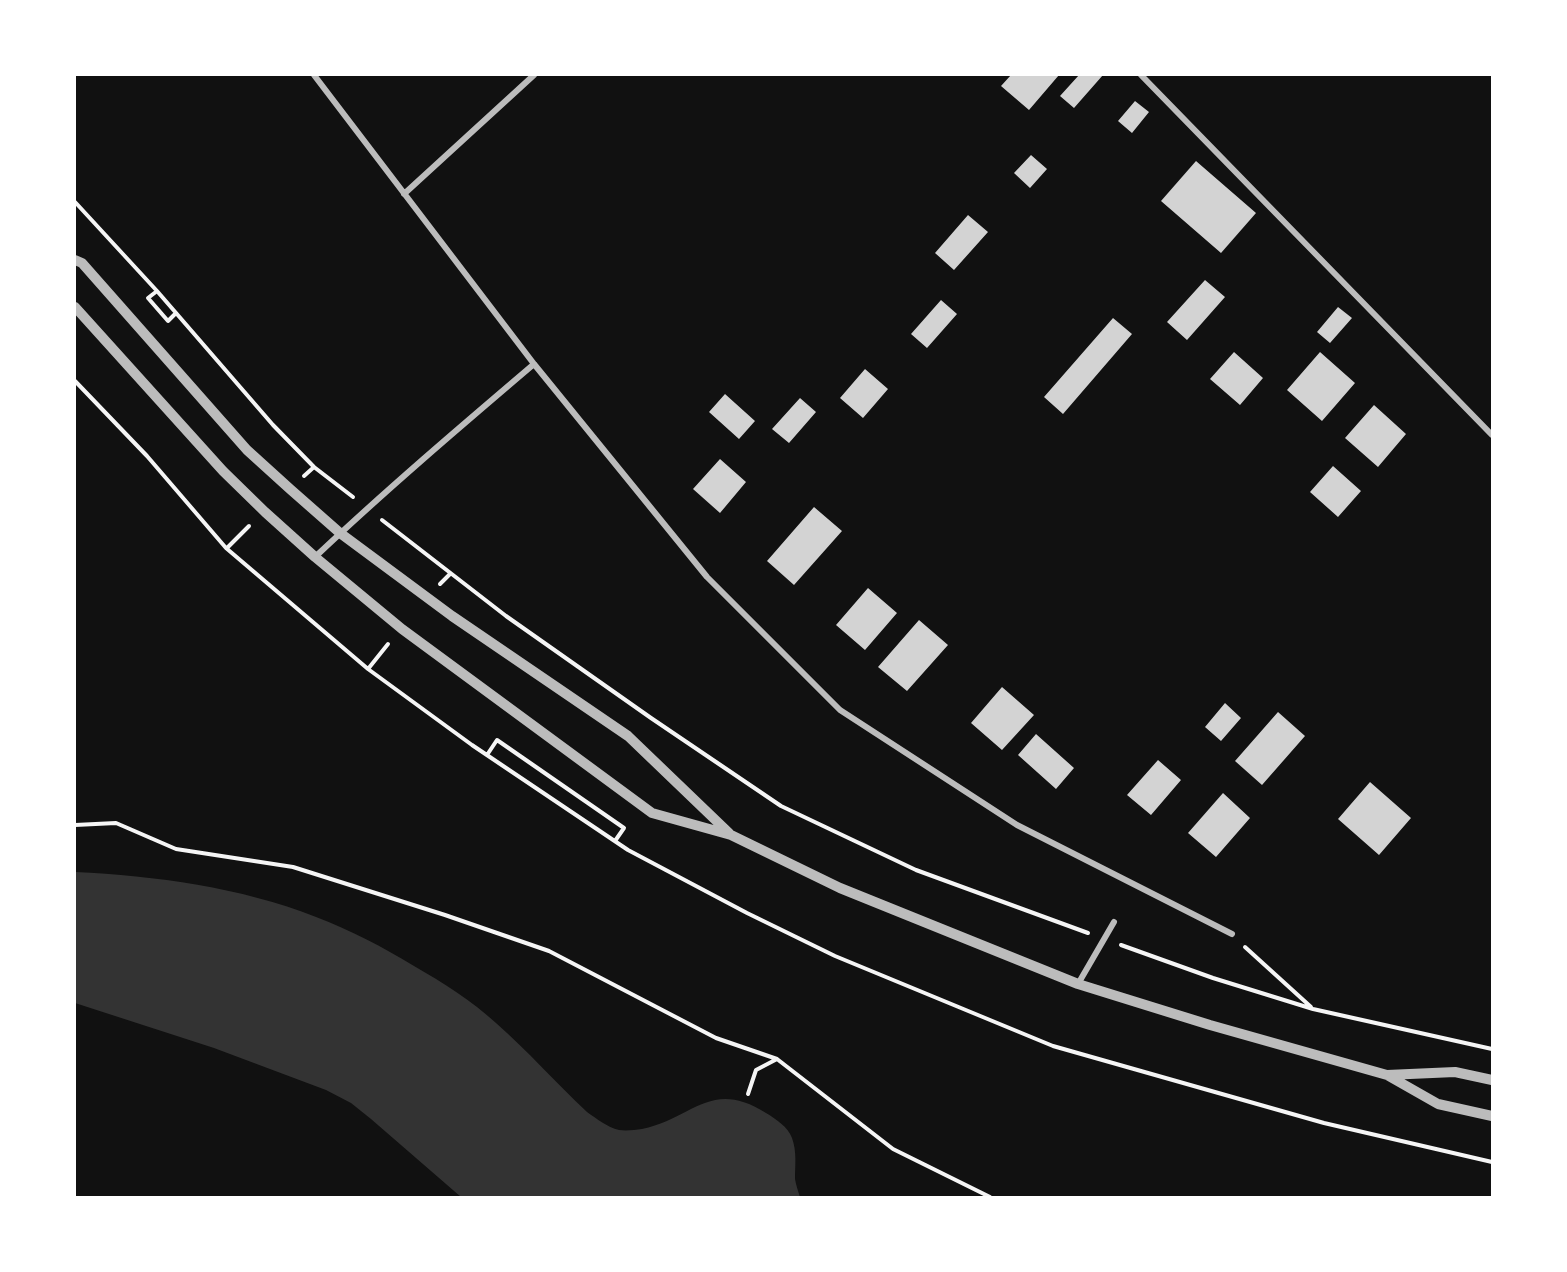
<!DOCTYPE html>
<html>
<head>
<meta charset="utf-8">
<style>
	body { margin:0 }
	#map { position:relative; width:1567px; height:1272px; overflow:hidden; background:#111; font-family:"Fira Sans",sans-serif }
	canvas { display:block }
	.frame { position:absolute; inset:0; border:76px solid #fff; pointer-events:none }
</style>
</head>
<body>
<div id="map">
<canvas width="1567" height="1272"></canvas>
<div class="frame"></div>
</div>
<script>
const context = document.querySelector('canvas').getContext('2d');
context.lineJoin = 'round';
function fill(path, color) {
  context.fillStyle = color;
  context.fill(path, 'evenodd');
}
function trace(path, color, width, dash) {
  context.strokeStyle = color;
  context.lineWidth = width;
  context.lineCap = dash ? 'butt' : 'round';
  context.setLineDash(dash || []);
  context.stroke(path);
}
fill(new Path2D(`
	M 75,872 C 156,876 240,887 316,917 C 350,930 383,947 414,966 C 442,982 472,1001 496,1023 C 528,1051 556,1083 587,1112 C 597,1119 607,1127 619,1130 C 626,1131 635,1130 642,1129 C 693,1119 710,1078 766,1113 C 776,1119 788,1127 792,1138 C 797,1152 795,1165 795,1179 C 796,1185 798,1191 800,1197 L 461,1197 L 371,1119 L 351,1103 L 326,1090 L 214,1048 L 75,1003 Z`), '#333');
fill(new Path2D(`
	M 1011,75 L 1059,75 L 1029,110 L 1001,86 Z
	M 1079,75 L 1103,75 L 1074,108 L 1060,96 Z
	M 1135,101 L 1149,112 L 1132,133 L 1118,121 Z
	M 1031,155 L 1047,169 L 1030,188 L 1014,173 Z
	M 1196,161 L 1256,213 L 1221,253 L 1161,201 Z
	M 968,215 L 988,232 L 954,270 L 935,253 Z
	M 1205,280 L 1225,297 L 1187,340 L 1167,322 Z
	M 941,300 L 957,314 L 927,348 L 911,334 Z
	M 1338,307 L 1352,318 L 1330,343 L 1317,332 Z
	M 1113,318 L 1132,334 L 1063,414 L 1044,397 Z
	M 1234,352 L 1263,378 L 1240,405 L 1210,379 Z
	M 1320,352 L 1355,383 L 1322,421 L 1287,390 Z
	M 865,369 L 888,389 L 863,418 L 840,398 Z
	M 725,394 L 755,421 L 739,439 L 709,412 Z
	M 800,398 L 816,412 L 789,443 L 772,429 Z
	M 1374,405 L 1406,434 L 1378,467 L 1345,438 Z
	M 720,459 L 746,482 L 720,513 L 693,489 Z
	M 1333,466 L 1361,491 L 1338,517 L 1310,492 Z
	M 814,507 L 842,531 L 794,585 L 767,561 Z
	M 868,588 L 897,613 L 865,650 L 836,625 Z
	M 919,620 L 948,645 L 907,691 L 878,667 Z
	M 1002,687 L 1034,715 L 1002,750 L 971,723 Z
	M 1225,703 L 1241,718 L 1221,741 L 1205,727 Z
	M 1278,712 L 1305,736 L 1262,785 L 1235,761 Z
	M 1036,734 L 1074,768 L 1056,789 L 1018,755 Z
	M 1158,760 L 1181,780 L 1151,815 L 1127,795 Z
	M 1370,782 L 1411,818 L 1379,855 L 1338,819 Z
	M 1223,793 L 1250,818 L 1216,857 L 1188,833 Z`), '#d3d3d3');
trace(new Path2D(`
	M 75,202 L 157,291 L 273,425 L 314,467 L 353,497
	M 157,291 L 148,298 L 168,321 L 176,313
	M 75,381 L 147,456 L 226,548 L 368,669 L 472,745 L 628,850 L 747,913 L 835,956 L 1053,1046 L 1324,1123 L 1492,1162
	M 304,476 L 314,467
	M 382,520 L 506,616 L 651,718 L 781,806 L 916,870 L 1088,933
	M 227,548 L 249,526
	M 440,584 L 450,574
	M 368,669 L 388,644
	M 487,755 L 497,740 L 624,828 L 615,841
	M 75,825 L 116,823 L 176,849 L 293,867 L 445,915 L 549,951 L 716,1038 L 777,1059
	M 1121,945 L 1213,978 L 1313,1009 L 1492,1049
	M 1245,947 L 1311,1007
	M 748,1094 L 756,1070 L 777,1059 L 893,1149 L 990,1197`), '#f5f5f5', 4);
trace(new Path2D(`
	M 314,75 L 534,364 L 707,577 L 840,710 L 1017,825 L 1232,934
	M 1141,75 L 1492,435
	M 404,194 L 534,75
	M 315,557 C 386,490 460,427 534,364
	M 1078,984 L 1114,922`), '#bcbcbc', 6);
trace(new Path2D(`
	M 75,260 L 82,263 L 247,450 L 290,489 L 340,533 L 452,616 L 628,736 L 729,833
	M 75,307 L 223,471 L 265,512 L 315,557 L 402,629 L 652,813 L 731,835 L 840,888 L 1078,984 L 1210,1025 L 1387,1075 L 1438,1104 L 1492,1116
	M 1387,1075 L 1455,1072 L 1492,1080`), '#bcbcbc', 10);
</script>
</body>
</html>
